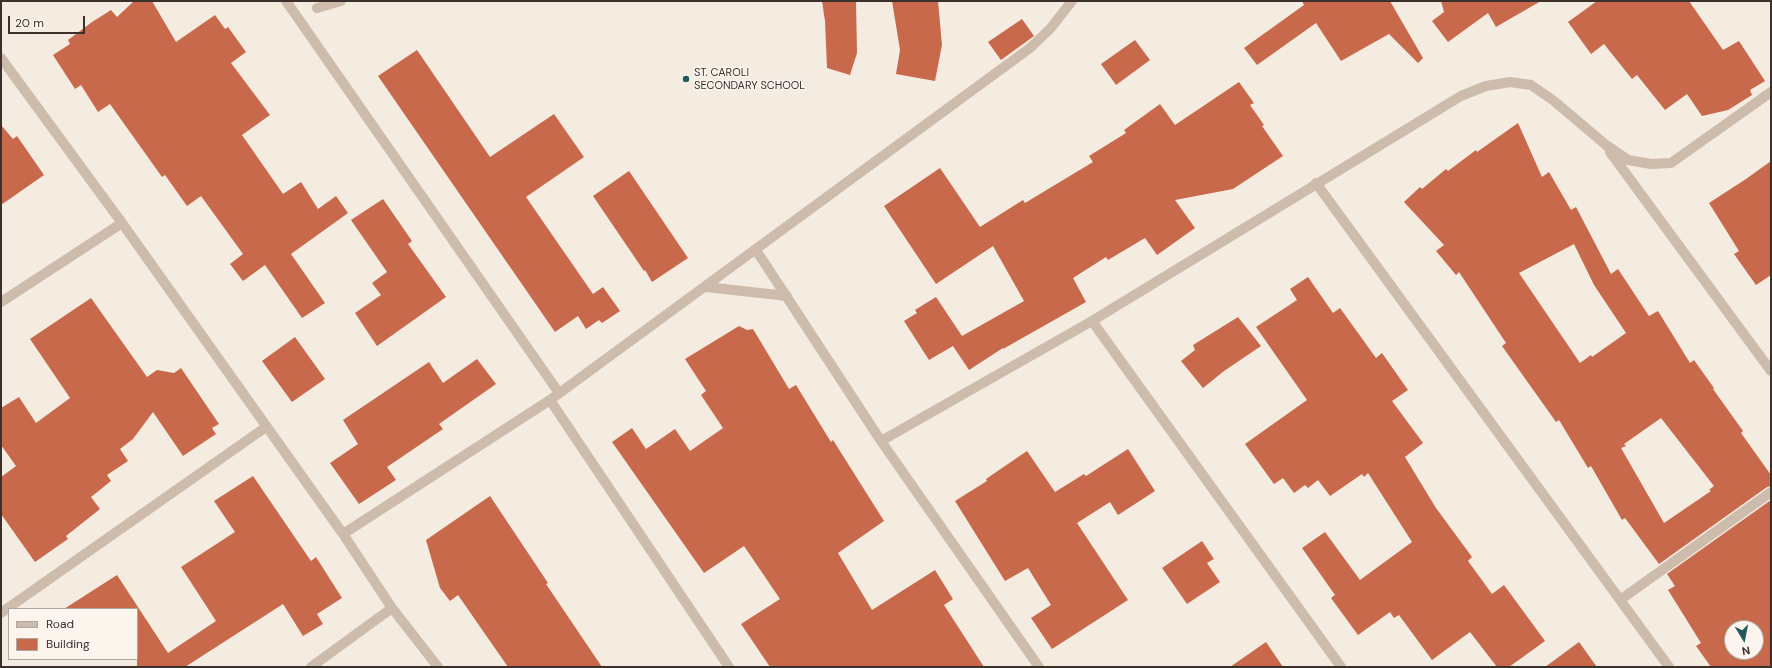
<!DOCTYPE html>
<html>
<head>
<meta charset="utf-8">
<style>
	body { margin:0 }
	#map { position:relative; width:1772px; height:668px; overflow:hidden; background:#f4ebe1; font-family:"DM Sans",sans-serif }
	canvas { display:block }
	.frame { position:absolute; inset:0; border:2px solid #3b302b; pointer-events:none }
	.legend { position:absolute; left:8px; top:608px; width:130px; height:52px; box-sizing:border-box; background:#fbf5ee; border:1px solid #aea6a0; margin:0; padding:5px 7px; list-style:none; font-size:12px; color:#3b302b }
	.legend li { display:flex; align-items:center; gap:8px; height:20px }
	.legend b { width:20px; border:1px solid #aea6a0 }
	.north { position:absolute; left:1724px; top:620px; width:40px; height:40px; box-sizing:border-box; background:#fbf5ee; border:1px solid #aea6a0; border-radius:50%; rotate:170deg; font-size:11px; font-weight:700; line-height:16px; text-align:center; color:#3b302b }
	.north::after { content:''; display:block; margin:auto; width:14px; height:18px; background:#1f5a5e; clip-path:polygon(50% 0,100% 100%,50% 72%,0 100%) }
	.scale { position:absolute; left:8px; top:16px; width:77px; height:18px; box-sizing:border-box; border:2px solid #3b302b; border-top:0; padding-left:5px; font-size:12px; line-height:14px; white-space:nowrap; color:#3b302b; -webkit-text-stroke:3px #fbf5ee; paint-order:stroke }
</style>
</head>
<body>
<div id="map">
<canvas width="1772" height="668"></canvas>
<div class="frame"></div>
<ul class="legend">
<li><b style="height:5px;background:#cdbbac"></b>Road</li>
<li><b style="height:11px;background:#c8694b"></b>Building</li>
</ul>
<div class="north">N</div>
<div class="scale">20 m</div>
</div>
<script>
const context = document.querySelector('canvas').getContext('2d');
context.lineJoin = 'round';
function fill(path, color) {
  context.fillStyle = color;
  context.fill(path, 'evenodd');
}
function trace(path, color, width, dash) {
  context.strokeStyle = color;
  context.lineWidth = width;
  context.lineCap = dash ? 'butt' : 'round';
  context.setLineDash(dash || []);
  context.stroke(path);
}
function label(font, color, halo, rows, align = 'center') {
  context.font = font + ' "DM Sans",sans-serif';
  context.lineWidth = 3;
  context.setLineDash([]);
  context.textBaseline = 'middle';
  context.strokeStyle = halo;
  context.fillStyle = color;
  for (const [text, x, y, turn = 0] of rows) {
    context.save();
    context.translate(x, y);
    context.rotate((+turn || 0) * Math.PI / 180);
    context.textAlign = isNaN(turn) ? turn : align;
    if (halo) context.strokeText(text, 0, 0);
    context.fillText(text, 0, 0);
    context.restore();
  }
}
fill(new Path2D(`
	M 134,1 L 152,1 L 176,42 L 215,15 L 225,29 L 228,27 L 246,52 L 231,63 L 270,115 L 242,135 L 283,194 L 301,182 L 318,209 L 336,196 L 348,213 L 291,254 L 325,303 L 302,318 L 265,265 L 243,281 L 230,264 L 243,254 L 201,196 L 187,206 L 165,175 L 162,177 L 110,104 L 98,112 L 81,85 L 75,89 L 53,55 L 70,44 L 68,40 L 92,22 L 111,10 L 117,17 Z
	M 822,1 L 856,1 L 857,53 L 850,75 L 827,68 L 825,21 Z
	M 892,1 L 938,1 L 942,45 L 935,81 L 896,74 L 900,50 Z
	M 1302,1 L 1390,1 L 1423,58 L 1418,63 L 1389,34 L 1341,61 L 1316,23 L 1257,65 L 1244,48 L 1304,5 Z
	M 1441,1 L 1541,1 L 1496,27 L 1488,13 L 1448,42 L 1432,21 L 1444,12 Z
	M 1597,1 L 1689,1 L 1723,50 L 1739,41 L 1765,81 L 1750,90 L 1752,95 L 1728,110 L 1702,116 L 1687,94 L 1665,110 L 1637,75 L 1632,79 L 1604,44 L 1591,54 L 1568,22 Z
	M 1022,19 L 1034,36 L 1001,60 L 988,42 Z
	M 1135,40 L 1150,60 L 1116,85 L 1101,64 Z
	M 417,50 L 490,157 L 554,114 L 584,157 L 526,197 L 593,294 L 603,287 L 620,311 L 602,323 L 599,320 L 586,329 L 578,316 L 555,332 L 378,76 Z
	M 1239,82 L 1254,103 L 1250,105 L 1264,125 L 1262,126 L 1283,156 L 1233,189 L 1175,200 L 1195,228 L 1157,255 L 1145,238 L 1108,260 L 1106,257 L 1073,278 L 1086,302 L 1003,349 L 1003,348 L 969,370 L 953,346 L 929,360 L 904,321 L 917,313 L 915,310 L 936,297 L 962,336 L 1024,301 L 993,246 L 936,284 L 884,206 L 940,168 L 980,227 L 1023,200 L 1025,203 L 1093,162 L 1089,156 L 1126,133 L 1124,130 L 1160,104 L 1175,125 Z
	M 1518,123 L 1542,177 L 1549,172 L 1571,210 L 1576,207 L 1611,274 L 1618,269 L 1649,316 L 1658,311 L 1690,363 L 1694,360 L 1714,388 L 1713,389 L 1743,431 L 1741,433 L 1771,475 L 1771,486 L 1767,487 L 1659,564 L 1625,518 L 1622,520 L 1591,466 L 1588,468 L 1559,420 L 1556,422 L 1502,346 L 1506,343 L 1459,272 L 1456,275 L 1436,251 L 1444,245 L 1404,202 L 1420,187 L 1422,189 L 1446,169 L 1448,171 L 1476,150 L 1477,152 ZM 1574,244 L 1594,285 L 1626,333 L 1592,357 L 1591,355 L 1580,363 L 1519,273 ZM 1661,418 L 1714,486 L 1709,490 L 1711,491 L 1664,523 L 1621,448 L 1626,446 L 1624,444 Z
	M 1,125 L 13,139 L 17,136 L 44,175 L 1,205 Z
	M 1771,161 L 1771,275 L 1756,285 L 1734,254 L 1739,251 L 1709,203 L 1746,179 Z
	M 629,171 L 688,258 L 652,282 L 645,270 L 644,271 L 593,196 Z
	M 383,199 L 412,241 L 408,244 L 446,297 L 377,346 L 355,313 L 381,295 L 372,283 L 387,272 L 351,220 Z
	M 1308,277 L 1333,313 L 1340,308 L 1376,358 L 1382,353 L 1408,390 L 1392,401 L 1423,443 L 1405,457 L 1436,508 L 1472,557 L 1468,561 L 1492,594 L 1504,585 L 1545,641 L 1509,667 L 1497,667 L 1470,632 L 1432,660 L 1399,615 L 1394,618 L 1390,612 L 1358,635 L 1331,598 L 1335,595 L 1302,548 L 1325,532 L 1360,580 L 1412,542 L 1368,473 L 1364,477 L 1362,474 L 1330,496 L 1318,480 L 1308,488 L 1305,485 L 1294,493 L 1283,478 L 1274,484 L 1245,444 L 1307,400 L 1256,327 L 1297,300 L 1290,289 Z
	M 91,298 L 147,377 L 157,370 L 174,373 L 181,368 L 219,424 L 212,428 L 216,434 L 183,456 L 153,412 L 133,439 L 120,449 L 128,461 L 107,475 L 111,481 L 91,497 L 100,509 L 66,536 L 68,539 L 35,562 L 1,514 L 1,477 L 16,466 L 1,445 L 1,408 L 19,397 L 36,423 L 70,398 L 30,339 Z
	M 1238,317 L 1261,346 L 1224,371 L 1203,388 L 1181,361 L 1195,350 L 1193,345 Z
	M 739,326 L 747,330 L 753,329 L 789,389 L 796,385 L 831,442 L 833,440 L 884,521 L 838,553 L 872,610 L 935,570 L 953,599 L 944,605 L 984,667 L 770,667 L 741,624 L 780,599 L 744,546 L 704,573 L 612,442 L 632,428 L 646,449 L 675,429 L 690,451 L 723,428 L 701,395 L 706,391 L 685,359 Z
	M 295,337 L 325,379 L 292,402 L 262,361 Z
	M 477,359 L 496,384 L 439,424 L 443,429 L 387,467 L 396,480 L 359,504 L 330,463 L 358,444 L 343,420 L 429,362 L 443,383 Z
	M 1128,449 L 1155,491 L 1118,515 L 1110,502 L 1077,523 L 1128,600 L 1052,649 L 1031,618 L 1051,605 L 1028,568 L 1005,581 L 955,501 L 987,481 L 986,479 L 1027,451 L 1055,492 L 1084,474 L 1086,476 Z
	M 253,476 L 311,561 L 316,557 L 342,598 L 317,614 L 323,624 L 303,636 L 283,604 L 185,667 L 137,667 L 137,609 L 64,609 L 117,575 L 168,653 L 216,621 L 181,567 L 235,532 L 214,501 Z
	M 490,496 L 548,583 L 546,584 L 602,667 L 508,667 L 458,595 L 450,601 L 440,588 L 426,540 Z
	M 1771,500 L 1771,667 L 1711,667 L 1696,646 L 1701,643 L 1668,590 L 1675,586 L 1667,574 ZM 1732,628 L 1756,628 L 1756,652 L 1732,652 Z
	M 1202,541 L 1214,559 L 1207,563 L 1220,582 L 1187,604 L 1162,568 Z
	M 1266,642 L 1283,667 L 1230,667 Z
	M 1579,642 L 1597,667 L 1545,667 Z`), '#c8694b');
trace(new Path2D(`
	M 286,1 L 559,393
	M 317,8 L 341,1
	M 1,58 L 122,223 L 343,534 L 392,608 L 438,667
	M 1610,152 L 1771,371
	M 1316,183 L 1669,667
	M 756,250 L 881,441 L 1039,667
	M 706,287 L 787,296
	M 1,302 L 122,223
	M 1092,321 L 1341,667
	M 550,400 L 729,667
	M 881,441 L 1092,321 L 1461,96 L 1486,86 L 1510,82 L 1531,85 L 1554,101 L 1606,145 L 1628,160 L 1651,164 L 1671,163 L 1771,92
	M 343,534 L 550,400 L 1030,48 L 1050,29 L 1072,1
	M 1620,600 L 1771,492
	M 1,613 L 266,427
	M 311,667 L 392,608`), '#cdbbac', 10);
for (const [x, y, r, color] of [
	[686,79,4,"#1f5a5e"]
]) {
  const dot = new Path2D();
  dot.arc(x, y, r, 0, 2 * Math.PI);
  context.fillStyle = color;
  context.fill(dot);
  trace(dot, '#fbf5ee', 1.5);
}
label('11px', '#3b302b', '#fbf5ee', [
	["ST. CAROLI",694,73],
	["SECONDARY SCHOOL",694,86]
], 'left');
</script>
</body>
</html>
